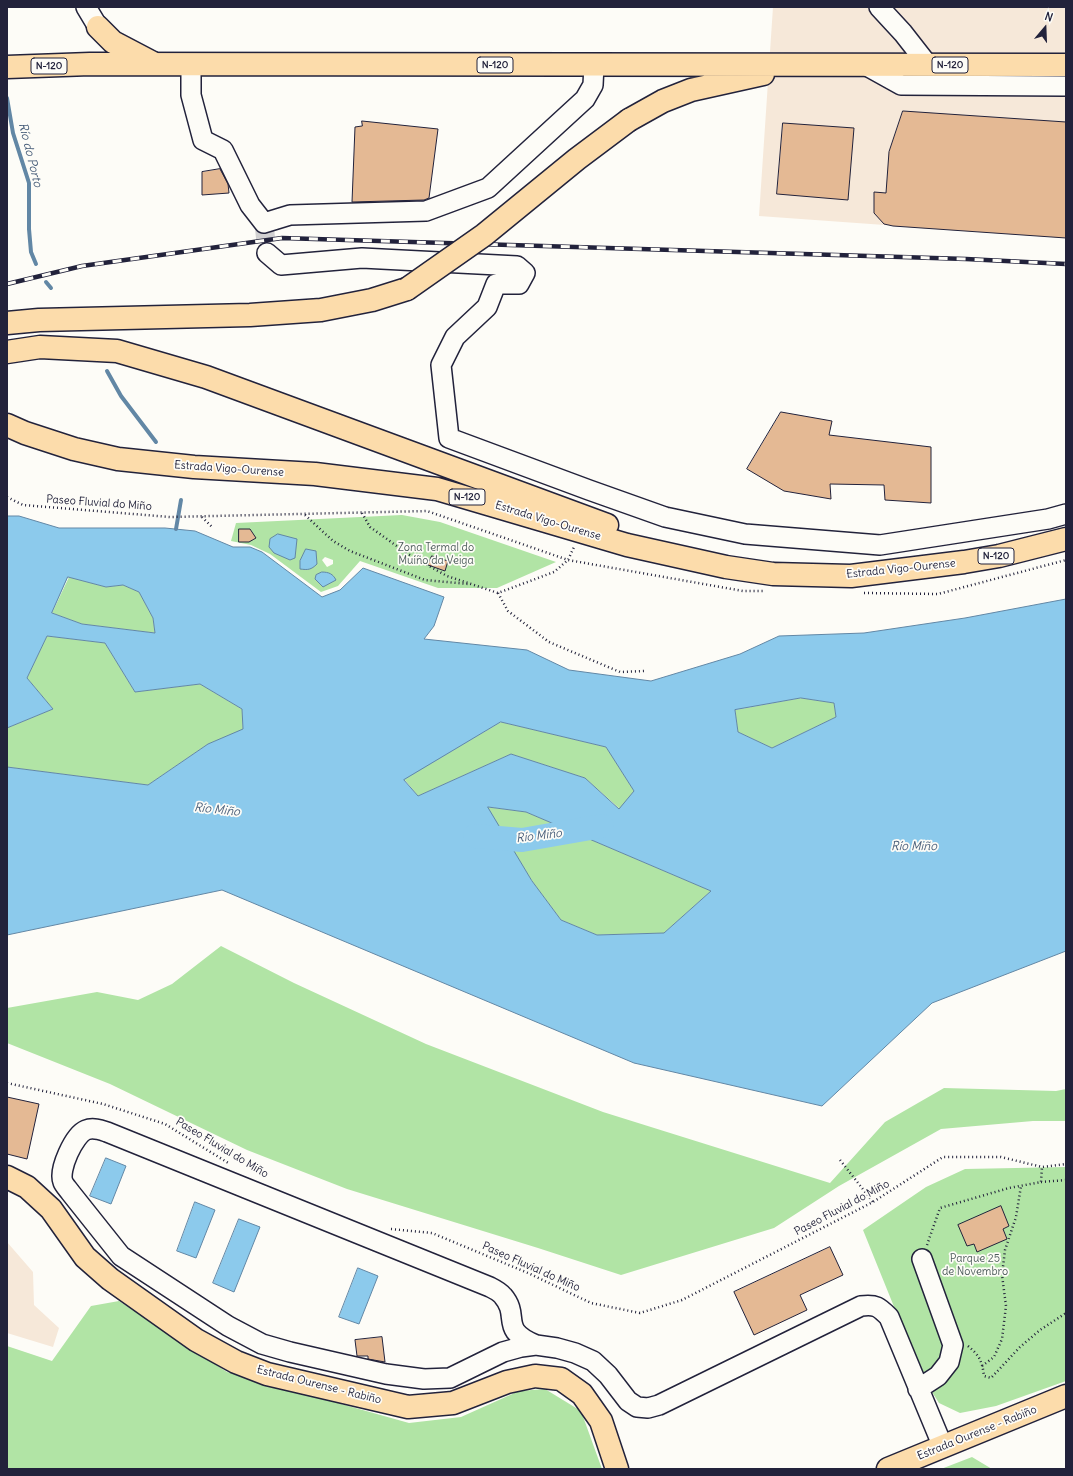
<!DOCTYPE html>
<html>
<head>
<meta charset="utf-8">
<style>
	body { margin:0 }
	#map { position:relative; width:1073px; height:1476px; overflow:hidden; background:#fdfcf7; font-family:Delius,sans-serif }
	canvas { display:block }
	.frame { position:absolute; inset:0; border:8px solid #22223b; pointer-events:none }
	.north { position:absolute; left:1025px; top:8px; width:40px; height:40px; -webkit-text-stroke:3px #fdfcf7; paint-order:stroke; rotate:19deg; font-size:11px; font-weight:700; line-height:16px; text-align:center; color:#22223b }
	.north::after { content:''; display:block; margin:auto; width:14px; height:18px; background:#22223b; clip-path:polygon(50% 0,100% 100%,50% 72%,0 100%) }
</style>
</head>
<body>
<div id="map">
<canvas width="1073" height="1476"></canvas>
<div class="frame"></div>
<div class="north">N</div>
</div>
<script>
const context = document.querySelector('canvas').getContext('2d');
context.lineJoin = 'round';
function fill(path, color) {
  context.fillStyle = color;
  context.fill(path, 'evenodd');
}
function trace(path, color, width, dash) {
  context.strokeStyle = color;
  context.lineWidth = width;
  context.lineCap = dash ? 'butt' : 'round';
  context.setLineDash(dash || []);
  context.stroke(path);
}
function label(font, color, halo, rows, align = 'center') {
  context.font = font + ' Delius,sans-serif';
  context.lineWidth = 3.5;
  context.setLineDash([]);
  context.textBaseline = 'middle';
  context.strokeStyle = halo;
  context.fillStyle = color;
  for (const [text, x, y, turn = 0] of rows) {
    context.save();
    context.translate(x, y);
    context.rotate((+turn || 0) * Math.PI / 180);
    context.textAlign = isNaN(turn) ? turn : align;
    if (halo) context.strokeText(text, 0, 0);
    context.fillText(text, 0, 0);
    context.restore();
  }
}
fill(new Path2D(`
	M 773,7 L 1066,7 L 1066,238 L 759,216 Z
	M 7,1242 L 33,1272 L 34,1305 L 59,1328 L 53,1347 L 7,1333 Z`), '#f6e8d9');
fill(new Path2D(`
	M 402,515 L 440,522 L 556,562 L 497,588 L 438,588 L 360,561 L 338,586 L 321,592 L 270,554 L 251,545 L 231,541 L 236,523 ZM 239,529 L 250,529 L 254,535 L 254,539 L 249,542 L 239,542 ZM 325,557 L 333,560 L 333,564 L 327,567 L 322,560 Z
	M 69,577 L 106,587 L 123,585 L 139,592 L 153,618 L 155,633 L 82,624 L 52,613 Z
	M 47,636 L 105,643 L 135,692 L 200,684 L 242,709 L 243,730 L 208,744 L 148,785 L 7,767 L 7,728 L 53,709 L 27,678 Z
	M 801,698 L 834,703 L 836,717 L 772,748 L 738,732 L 735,710 Z
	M 501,722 L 606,747 L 634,791 L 620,809 L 585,778 L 511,754 L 418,796 L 404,779 Z
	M 487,807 L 526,812 L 711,891 L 664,933 L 597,935 L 561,920 L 532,881 Z
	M 221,946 L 294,983 L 426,1044 L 603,1112 L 830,1183 L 885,1122 L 944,1088 L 1056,1091 L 1066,1089 L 1066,1121 L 1033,1121 L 941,1129 L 839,1186 L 774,1228 L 621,1275 L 538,1248 L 347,1189 L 247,1150 L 110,1084 L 7,1043 L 7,1008 L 97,992 L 138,1000 L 172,984 Z
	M 1066,1167 L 1066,1381 L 996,1406 L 960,1413 L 939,1403 L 922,1376 L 863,1230 L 926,1187 L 965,1169 Z
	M 119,1301 L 227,1372 L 409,1423 L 461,1417 L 519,1391 L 545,1389 L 581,1411 L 602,1469 L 7,1469 L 7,1346 L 52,1361 L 91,1306 Z
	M 972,1457 L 992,1469 L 941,1469 Z`), '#b1e4a5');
const water = new Path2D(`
	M 7,516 L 19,516 L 59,528 L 165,528 L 195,531 L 233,547 L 250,547 L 262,552 L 322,597 L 340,590 L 363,568 L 444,597 L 434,626 L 424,639 L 527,650 L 569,670 L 651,681 L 740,654 L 779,636 L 864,633 L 965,618 L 1066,599 L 1066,951 L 932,1003 L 822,1106 L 634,1063 L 222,890 L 7,935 L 7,767 L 148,785 L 208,744 L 243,729 L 242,709 L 200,684 L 135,692 L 105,643 L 47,636 L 27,678 L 53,709 L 7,728 ZM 68,577 L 106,587 L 123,585 L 139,592 L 153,618 L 155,633 L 82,624 L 52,613 ZM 801,698 L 834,703 L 836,717 L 772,748 L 738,732 L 735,710 ZM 501,722 L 606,747 L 634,791 L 619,809 L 585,778 L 511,754 L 418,796 L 404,780 ZM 488,807 L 526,812 L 711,891 L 664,933 L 597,935 L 561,920 L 532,881 Z
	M 278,534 L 297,539 L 295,558 L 290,560 L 274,553 L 269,547 L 270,539 Z
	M 306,549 L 316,551 L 317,564 C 311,570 308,570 300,569 L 300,561 Z
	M 322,572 C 329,572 333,574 336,580 L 323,587 L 315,579 L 316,575 Z
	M 106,1158 L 126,1166 L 111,1204 L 90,1196 Z
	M 195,1202 L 215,1210 L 196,1258 L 177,1251 Z
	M 239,1219 L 260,1227 L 234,1292 L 213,1283 Z
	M 358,1268 L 378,1276 L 359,1324 L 339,1317 Z`);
fill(water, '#8ccaec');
trace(water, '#6287a5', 1);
trace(new Path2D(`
	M 7,98 L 13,133 L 29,183 L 29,229 L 31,252 L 36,264
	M 46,282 L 51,288
	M 107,371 L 121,396 L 156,442
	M 176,529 L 181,500`), '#6287a5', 4);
trace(new Path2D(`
	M 475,836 L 522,840 L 602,826`), '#8ccaec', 24);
const building = new Path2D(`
	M 903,111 L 1066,122 L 1066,238 L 893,226 L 884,224 L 874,213 L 874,192 L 886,193 L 889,152 Z
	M 362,121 L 438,129 L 429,198 L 424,200 L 352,202 L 355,127 L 362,126 Z
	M 783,123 L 854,128 L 848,200 L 777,194 Z
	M 220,169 L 228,184 L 229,193 L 202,195 L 202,172 Z
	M 781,412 L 832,421 L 829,435 L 931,447 L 931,503 L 885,500 L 884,485 L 830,484 L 831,499 L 784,491 L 747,469 Z
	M 239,529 L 250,529 L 256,538 L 249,542 L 239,542 Z
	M 432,556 L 448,561 L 445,571 L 428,565 Z
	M 7,1097 L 39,1104 L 27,1159 L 7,1154 Z
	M 1001,1206 L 1009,1226 L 1003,1229 L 1007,1239 L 977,1252 L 974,1244 L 967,1246 L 958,1225 Z
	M 830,1247 L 843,1275 L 800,1295 L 807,1310 L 754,1335 L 734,1292 Z
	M 382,1337 L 385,1362 L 368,1359 L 368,1356 L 357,1356 L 355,1340 Z`);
fill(building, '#e4b994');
trace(building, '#22223b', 1);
trace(new Path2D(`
	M 264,223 L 267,253`), '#d1d0d1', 19, [19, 10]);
const minor = new Path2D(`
	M 86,7 L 98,27
	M 879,7 L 903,33 L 928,65
	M 191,65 L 191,95 L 203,140 L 223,150 L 250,205 L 264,223 L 290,215 L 426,211 L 488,188 L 585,99 L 593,85 L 594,65
	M 865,65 L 901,85 L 1066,86
	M 267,253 L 281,265 L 362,258 L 517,266 L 525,273 L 519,284 L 496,284 L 487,307 L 455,337 L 441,365 L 449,438 L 589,490 L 665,517 L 745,534 L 880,545 L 1048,519 L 1066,514
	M 536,1345 C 498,1329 521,1317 503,1296 C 500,1292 494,1289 490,1287 L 107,1132 C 101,1130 93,1127 86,1130 C 74,1135 58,1170 63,1182 C 64,1185 68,1189 70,1192 L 121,1256 L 228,1326 L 262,1344 L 290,1352 L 386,1374 L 424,1379 L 450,1378 L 503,1352 L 521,1347 L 536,1345 L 557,1348 L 575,1353 L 593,1361 L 608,1375 L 628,1401 L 637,1407 L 648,1408 L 659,1405 L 861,1306 C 876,1304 879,1307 889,1317 L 943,1447
	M 918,1389 L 938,1376 L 949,1362 L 953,1345 L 922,1259`);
const major = new Path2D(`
	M 7,1177 L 27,1187 L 51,1209 L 85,1257 L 110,1279 L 196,1340 L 236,1362 L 267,1374 L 408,1407 L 453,1403 L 507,1382 L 535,1376 L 561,1379 L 582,1394 L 601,1421 L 617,1469
	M 888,1469 L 1066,1396`);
const highway = new Path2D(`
	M 98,27 L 113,42 L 153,63
	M 7,67 L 90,64 L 1066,65
	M 629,120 L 663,101 L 691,90 L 763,74
	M 7,323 L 39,320 L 250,315 L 321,310 L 372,300 L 407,289
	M 7,352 L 40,347 L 117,351 L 206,377 L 607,525
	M 7,425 L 25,433 L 74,449 L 118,459 L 194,467 L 315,474 L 437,489 L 627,545 L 726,567 L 773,574 L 851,576 L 964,562 L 999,556 L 1066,539`);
trace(minor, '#22223b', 22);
trace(major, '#22223b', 25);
trace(highway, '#22223b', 25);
trace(new Path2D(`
	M 7,497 L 23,505 L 170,517 L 427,511 L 568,560 L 743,591 L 763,591
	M 362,513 L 370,527 L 408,554 L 447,576 L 498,593 L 554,572 L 568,560 L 574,547
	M 305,515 L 333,541 L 350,551 L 425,580 L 468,584
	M 202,517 L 212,527
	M 498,593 L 508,611 L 549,642 L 620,672 L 645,671
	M 864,593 L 938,594 L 1066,560
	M 7,1083 L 103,1104 L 165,1124 L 230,1164
	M 840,1160 L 873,1202
	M 1041,1182 L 1066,1180
	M 391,1229 L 432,1233 L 528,1273 L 591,1303 L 640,1313 L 682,1300 L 873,1202 L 943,1157 L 1001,1157 L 1042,1167 L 1066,1164
	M 927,1245 L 940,1208 L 1009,1188 L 1041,1182 L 1042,1167
	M 968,1346 C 980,1356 982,1361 984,1376 L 991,1378 L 1020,1347 L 1040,1330 L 1066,1313
	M 982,1366 L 994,1357 L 1002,1339 L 1006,1306 L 1002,1275 L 1005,1250 L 1016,1217 L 1021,1186`), '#22223b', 2.5, [1, 3]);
trace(minor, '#fdfcf7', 19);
trace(major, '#fcdcab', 22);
trace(highway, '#fcdcab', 22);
const rail = new Path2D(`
	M 7,284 L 82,266 L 282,238 L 966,259 L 1066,264`);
trace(rail, '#22223b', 4.5);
trace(rail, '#fdfcf7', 3, [9]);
const highwayBridge = new Path2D(`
	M 407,289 L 484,235 L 577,159 L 629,120`);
trace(highwayBridge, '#22223b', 25, []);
trace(highwayBridge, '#fcdcab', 22);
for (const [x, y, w] of [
	[495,65,36],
	[950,65,36],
	[49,66,36],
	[467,497,36],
	[996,556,36]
]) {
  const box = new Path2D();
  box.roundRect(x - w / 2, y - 8, w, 16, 3);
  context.fillStyle = '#fdfcf7';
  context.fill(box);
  trace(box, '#22223b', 1);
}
label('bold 10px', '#22223b', null, [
	["N-120",495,65],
	["N-120",950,65],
	["N-120",49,66],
	["N-120",467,497],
	["N-120",996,556]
]);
label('11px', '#22223b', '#fdfcf7', [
	["Estrada Vigo-Ourense",229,469,4],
	["Paseo Fluvial do Miño",99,503,4],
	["Estrada Vigo-Ourense",548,521,17],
	["Estrada Vigo-Ourense",901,569,-6],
	["Paseo Fluvial do Miño",222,1148,31],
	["Paseo Fluvial do Miño",842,1208,-28],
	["Paseo Fluvial do Miño",531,1267,24],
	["Estrada Ourense - Rabiño",319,1385,14],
	["Estrada Ourense - Rabiño",977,1433,-22]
]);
label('11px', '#4d5c5b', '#fdfcf7', [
	["Zona Termal do",436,548],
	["Muíño da Veiga",436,561],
	["Parque 25",975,1259],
	["de Novembro",975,1272]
]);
label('italic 12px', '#475d79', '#fdfcf7', [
	["Río do Porto",30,155,76],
	["Río Miño",217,810,6],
	["Río Miño",539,836,-7],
	["Río Miño",914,847]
]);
</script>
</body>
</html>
